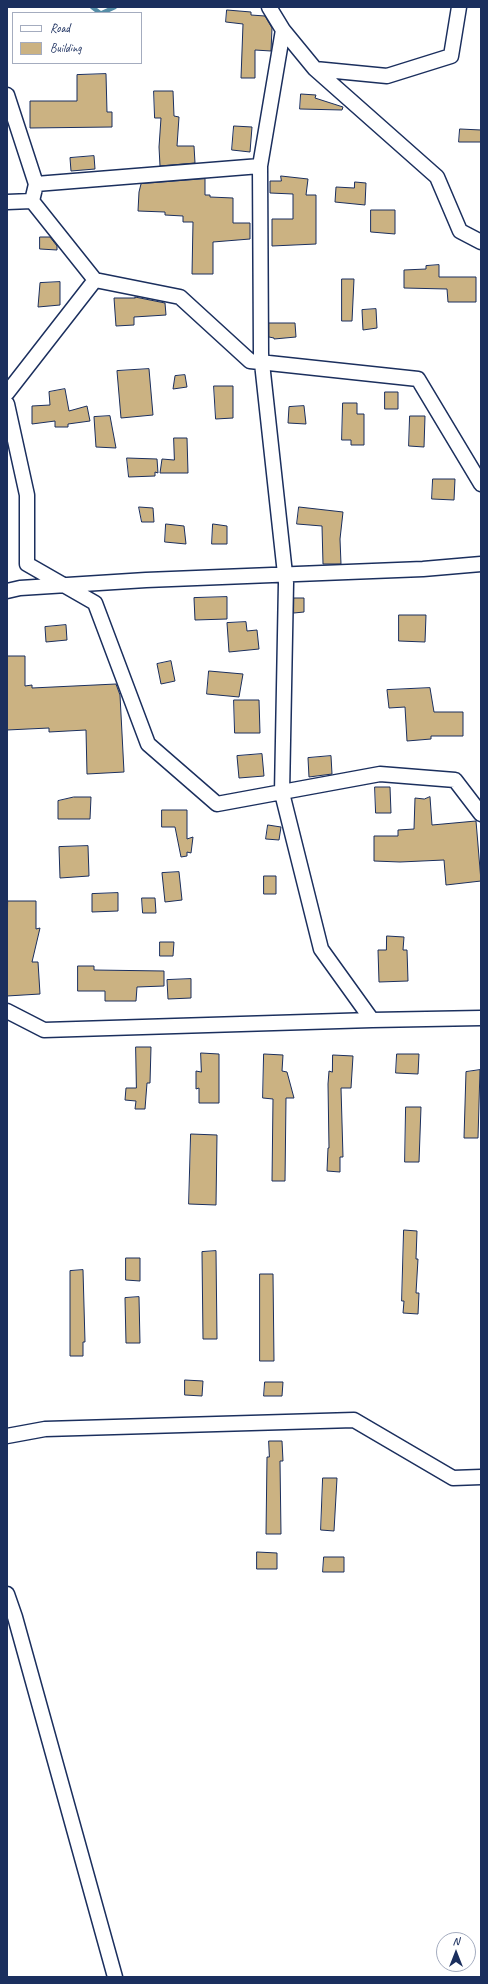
<!DOCTYPE html>
<html>
<head>
<meta charset="utf-8">
<style>
	body { margin:0 }
	#map { position:relative; width:488px; height:1984px; overflow:hidden; background:#fff; font-family:Caveat,sans-serif }
	canvas { display:block }
	.frame { position:absolute; inset:0; border:8px solid #1b2f5e; pointer-events:none }
	.legend { position:absolute; left:12px; top:12px; width:130px; height:52px; box-sizing:border-box; background:#fff; border:1px solid #a4acbf; margin:0; padding:5px 7px; list-style:none; font-size:12px; color:#1b2f5e }
	.legend li { display:flex; align-items:center; gap:8px; height:20px }
	.legend b { width:20px; border:1px solid #a4acbf }
	.north { position:absolute; left:436px; top:1932px; width:40px; height:40px; box-sizing:border-box; background:#fff; border:1px solid #a4acbf; border-radius:50%; rotate:0deg; font-size:11px; font-weight:700; line-height:16px; text-align:center; color:#1b2f5e }
	.north::after { content:''; display:block; margin:auto; width:14px; height:18px; background:#1b2f5e; clip-path:polygon(50% 0,100% 100%,50% 72%,0 100%) }
</style>
</head>
<body>
<div id="map">
<canvas width="488" height="1984"></canvas>
<div class="frame"></div>
<ul class="legend">
<li><b style="height:5px;background:#fff"></b>Road</li>
<li><b style="height:11px;background:#cbb282"></b>Building</li>
</ul>
<div class="north">N</div>
</div>
<script>
const context = document.querySelector('canvas').getContext('2d');
context.lineJoin = 'round';
function trace(path, color, width, dash) {
  context.strokeStyle = color;
  context.lineWidth = width;
  context.lineCap = dash ? 'butt' : 'round';
  context.setLineDash(dash || []);
  context.stroke(path);
}
function fill(path, color) {
  context.fillStyle = color;
  context.fill(path, 'evenodd');
}
trace(new Path2D(`
	M 92,7 L 100,13
	M 102,13 L 115,7`), '#558da7', 4.5);
const building = new Path2D(`
	M 227,10 L 251,12 L 251,15 L 265,16 L 272,28 L 271,51 L 255,50 L 255,78 L 241,78 L 243,24 L 226,22 Z
	M 106,74 L 107,112 L 112,112 L 112,127 L 30,128 L 30,101 L 77,101 L 77,75 Z
	M 154,91 L 173,91 L 174,116 L 179,117 L 177,146 L 194,146 L 195,163 L 160,166 L 159,147 L 161,118 L 155,118 Z
	M 301,94 L 316,95 L 315,98 L 343,107 L 342,110 L 300,109 Z
	M 234,126 L 252,127 L 250,152 L 232,150 Z
	M 460,129 L 481,130 L 481,142 L 459,142 Z
	M 94,156 L 95,169 L 71,171 L 70,158 Z
	M 281,176 L 308,179 L 306,195 L 316,195 L 316,244 L 272,246 L 272,219 L 293,219 L 293,194 L 270,193 L 270,181 L 281,181 Z
	M 205,179 L 205,195 L 210,195 L 210,197 L 233,198 L 233,223 L 250,223 L 250,239 L 213,242 L 213,274 L 192,274 L 193,222 L 183,222 L 183,216 L 165,215 L 165,212 L 138,211 L 139,192 L 141,184 Z
	M 355,182 L 366,183 L 365,205 L 335,202 L 336,187 L 354,188 Z
	M 371,210 L 395,210 L 395,234 L 371,232 Z
	M 40,237 L 50,237 L 57,246 L 57,250 L 40,249 Z
	M 439,265 L 439,277 L 476,277 L 476,302 L 448,302 L 447,289 L 404,288 L 404,270 L 426,269 L 426,266 Z
	M 342,279 L 354,279 L 352,321 L 342,321 Z
	M 60,282 L 60,305 L 38,307 L 40,283 Z
	M 135,297 L 165,303 L 166,315 L 134,317 L 134,325 L 116,326 L 114,298 L 135,298 Z
	M 376,309 L 377,328 L 363,330 L 362,310 Z
	M 269,323 L 295,323 L 296,337 L 274,339 L 274,338 L 269,337 Z
	M 149,369 L 153,415 L 121,418 L 117,371 Z
	M 185,375 L 187,387 L 173,389 L 175,376 Z
	M 214,386 L 233,386 L 233,418 L 216,419 Z
	M 65,389 L 69,411 L 87,406 L 90,421 L 68,424 L 68,427 L 55,427 L 55,421 L 32,424 L 32,406 L 50,405 L 49,392 Z
	M 385,392 L 398,392 L 398,409 L 385,409 Z
	M 343,403 L 357,403 L 357,414 L 364,414 L 364,445 L 351,445 L 351,440 L 342,440 Z
	M 304,406 L 306,424 L 288,423 L 289,407 Z
	M 110,416 L 116,448 L 96,447 L 94,417 Z
	M 410,416 L 425,416 L 424,447 L 409,446 Z
	M 174,438 L 187,438 L 188,473 L 160,473 L 162,459 L 174,460 Z
	M 127,458 L 157,459 L 158,473 L 155,472 L 155,476 L 129,477 Z
	M 433,479 L 455,479 L 454,500 L 432,499 Z
	M 139,507 L 153,508 L 154,522 L 142,522 Z
	M 299,507 L 343,512 L 340,539 L 341,564 L 323,564 L 322,526 L 297,524 Z
	M 166,524 L 184,526 L 186,544 L 165,542 Z
	M 213,524 L 227,526 L 227,544 L 212,544 Z
	M 227,597 L 227,619 L 195,620 L 194,598 Z
	M 294,598 L 304,598 L 304,612 L 294,613 Z
	M 399,615 L 426,615 L 425,642 L 399,641 Z
	M 246,622 L 247,631 L 257,630 L 259,649 L 229,652 L 227,623 Z
	M 66,625 L 67,640 L 46,642 L 45,627 Z
	M 7,656 L 25,656 L 25,686 L 32,685 L 32,688 L 116,684 L 120,695 L 124,772 L 87,774 L 86,730 L 49,732 L 49,728 L 7,730 Z
	M 171,661 L 175,681 L 161,684 L 157,664 Z
	M 209,671 L 243,674 L 239,697 L 207,694 Z
	M 430,688 L 434,712 L 463,712 L 463,736 L 431,736 L 431,739 L 407,741 L 405,707 L 389,708 L 387,690 Z
	M 234,700 L 259,700 L 260,733 L 235,733 Z
	M 262,754 L 264,776 L 239,778 L 237,756 Z
	M 331,756 L 332,774 L 309,777 L 308,758 Z
	M 375,787 L 390,787 L 391,813 L 376,813 Z
	M 74,797 L 91,797 L 90,819 L 58,819 L 58,801 Z
	M 430,797 L 432,825 L 476,821 L 481,881 L 446,885 L 444,860 L 400,862 L 374,861 L 374,836 L 398,836 L 398,830 L 414,829 L 415,798 L 424,799 Z
	M 162,810 L 187,810 L 187,839 L 193,837 L 191,853 L 187,852 L 187,856 L 181,857 L 175,827 L 162,827 Z
	M 268,825 L 281,827 L 279,840 L 266,839 Z
	M 88,846 L 89,876 L 60,878 L 59,847 Z
	M 179,872 L 182,900 L 165,902 L 162,873 Z
	M 264,876 L 276,876 L 276,894 L 264,894 Z
	M 118,893 L 118,911 L 92,912 L 92,894 Z
	M 142,898 L 155,898 L 156,913 L 143,913 Z
	M 8,901 L 36,901 L 36,929 L 40,928 L 32,962 L 38,962 L 40,994 L 7,996 Z
	M 387,936 L 404,937 L 403,950 L 407,950 L 408,981 L 379,982 L 378,950 L 386,950 Z
	M 160,942 L 174,942 L 173,956 L 160,956 Z
	M 78,966 L 94,966 L 94,970 L 164,971 L 164,986 L 137,987 L 136,1001 L 105,1001 L 105,991 L 78,991 Z
	M 191,979 L 191,998 L 168,999 L 167,980 Z
	M 136,1047 L 151,1047 L 150,1083 L 147,1083 L 145,1109 L 135,1109 L 136,1101 L 125,1100 L 126,1088 L 136,1088 Z
	M 201,1053 L 219,1054 L 219,1103 L 199,1103 L 199,1088 L 196,1089 L 196,1071 L 201,1072 Z
	M 264,1054 L 283,1055 L 282,1071 L 287,1072 L 294,1098 L 286,1098 L 285,1181 L 272,1181 L 273,1099 L 263,1098 Z
	M 397,1054 L 419,1054 L 418,1074 L 396,1073 Z
	M 333,1055 L 353,1056 L 351,1088 L 341,1088 L 343,1157 L 340,1157 L 340,1172 L 327,1171 L 328,1148 L 329,1148 L 328,1084 L 329,1071 L 332,1072 Z
	M 480,1070 L 478,1138 L 464,1138 L 466,1072 Z
	M 406,1107 L 421,1107 L 419,1162 L 405,1162 Z
	M 191,1134 L 217,1135 L 216,1205 L 189,1204 Z
	M 404,1230 L 417,1231 L 416,1259 L 418,1259 L 416,1293 L 419,1293 L 418,1314 L 403,1313 L 404,1301 L 402,1301 Z
	M 216,1251 L 217,1339 L 203,1339 L 202,1252 Z
	M 126,1258 L 140,1258 L 140,1281 L 126,1280 Z
	M 83,1270 L 85,1342 L 83,1342 L 83,1356 L 70,1356 L 70,1271 Z
	M 260,1274 L 273,1274 L 274,1361 L 260,1361 Z
	M 139,1297 L 140,1343 L 126,1343 L 125,1298 Z
	M 185,1380 L 203,1381 L 202,1396 L 185,1395 Z
	M 265,1382 L 283,1382 L 282,1396 L 264,1396 Z
	M 269,1441 L 282,1441 L 283,1461 L 280,1461 L 281,1534 L 266,1534 L 267,1457 L 269,1457 Z
	M 323,1478 L 337,1478 L 334,1531 L 321,1530 Z
	M 257,1552 L 277,1553 L 277,1569 L 257,1569 Z
	M 324,1557 L 344,1557 L 344,1572 L 323,1572 Z`);
fill(building, '#cbb282');
trace(building, '#1b2f5e', 1);
const street = new Path2D(`
	M 269,7 L 283,30 L 315,69 L 387,76 L 451,56 L 459,7
	M 315,69 L 437,177 L 460,231 L 481,242
	M 7,95 L 36,184
	M 260,166 L 261,354 L 286,583 L 282,793 L 321,949 L 372,1020 L 481,1018
	M 32,201 L 95,280 L 180,297 L 250,361 L 418,379 L 481,484
	M 7,202 L 32,201 L 36,184 L 260,166 L 283,30
	M 7,393 L 95,280
	M 7,404 L 27,495 L 27,564 L 95,603 L 148,744 L 217,804 L 380,774 L 455,780 L 481,814
	M 7,591 L 20,588 L 146,580 L 423,569 L 481,564
	M 7,1011 L 44,1030 L 372,1020
	M 7,1436 L 45,1429 L 354,1420 L 453,1478 L 481,1477
	M 7,1594 L 15,1617 L 115,1977`);
trace(street, '#1b2f5e', 17);
trace(street, '#fff', 14);
</script>
</body>
</html>
